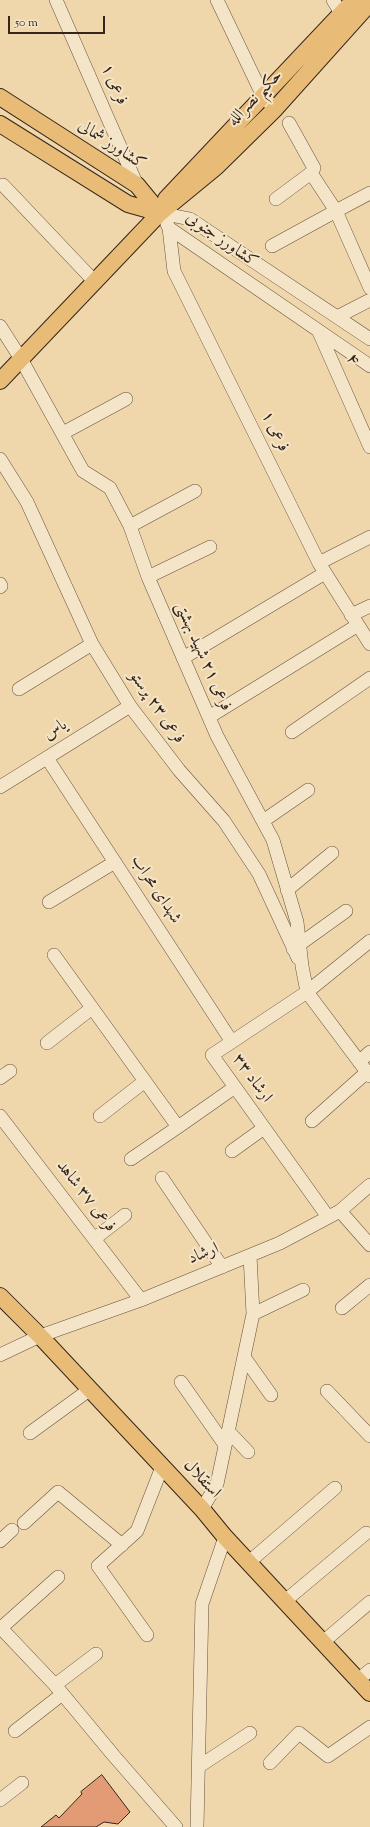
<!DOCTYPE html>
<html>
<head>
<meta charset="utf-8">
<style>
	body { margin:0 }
	#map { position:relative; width:370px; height:1827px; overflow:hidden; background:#efd7ab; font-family:"Sorts Mill Goudy",serif }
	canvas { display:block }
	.scale { position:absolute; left:8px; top:16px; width:97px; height:18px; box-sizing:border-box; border:2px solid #35251b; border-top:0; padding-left:5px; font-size:12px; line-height:14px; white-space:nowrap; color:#35251b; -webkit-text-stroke:3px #f5e5c8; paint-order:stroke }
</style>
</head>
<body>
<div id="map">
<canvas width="370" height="1827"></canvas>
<div class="scale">50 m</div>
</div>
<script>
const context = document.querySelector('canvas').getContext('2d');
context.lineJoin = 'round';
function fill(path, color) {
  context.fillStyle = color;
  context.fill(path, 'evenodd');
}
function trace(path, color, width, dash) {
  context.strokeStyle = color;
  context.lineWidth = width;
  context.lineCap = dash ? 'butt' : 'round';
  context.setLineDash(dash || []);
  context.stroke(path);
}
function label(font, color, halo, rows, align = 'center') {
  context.font = font + ' "Sorts Mill Goudy",Amiri,serif';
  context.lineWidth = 4;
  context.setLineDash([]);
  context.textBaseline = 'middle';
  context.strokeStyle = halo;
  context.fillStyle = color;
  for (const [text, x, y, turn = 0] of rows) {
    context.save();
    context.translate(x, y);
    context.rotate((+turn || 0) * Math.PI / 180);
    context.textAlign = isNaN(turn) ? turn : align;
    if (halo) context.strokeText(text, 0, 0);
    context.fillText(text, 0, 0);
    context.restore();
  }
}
const building = new Path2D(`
	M 102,1775 L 130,1812 L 118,1824 L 104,1822 L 96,1827 L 41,1827 L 56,1815 L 59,1818 L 82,1794 L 81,1792 Z`);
fill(building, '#e39b75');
trace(building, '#35251b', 1);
const minor = new Path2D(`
	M 56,0 L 137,185
	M 217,0 L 263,96 L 275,109
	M 333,0 L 346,21
	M 3,185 L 95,282
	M 370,193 L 336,211 L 370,288
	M 276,199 L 311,173
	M 160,213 L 190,219 L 370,339
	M 167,224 L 169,228 L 370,366
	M 169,228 L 174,271 L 319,563 L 370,644
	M 272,246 L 336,211 L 311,173 L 314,168 L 289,123
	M 337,317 L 370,300
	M 0,326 L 21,359 L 83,471 L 110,488 L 130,526 L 148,577 L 217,736 L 273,840 L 297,922 L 302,966 L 307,992 L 370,1076
	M 319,332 L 370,447
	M 63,433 L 126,399
	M 0,459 L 27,502 L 92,644 L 130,706 L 179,770 L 224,821 L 259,874 L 298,958
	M 130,526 L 195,491
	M 319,563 L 370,537
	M 148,577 L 210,547
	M 0,584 L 1,586 L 0,587
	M 351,615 L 370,606
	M 183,658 L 325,573
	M 19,689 L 92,644
	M 209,717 L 358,625
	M 292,732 L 370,678
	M 47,758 L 232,1042
	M 0,787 L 130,706
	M 263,821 L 308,790
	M 287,890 L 332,853
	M 49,902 L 115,862
	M 293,949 L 346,911
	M 54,955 L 178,1127 L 235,1087
	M 47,1043 L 92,1008
	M 359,1062 L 370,1052
	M 0,1078 L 10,1071
	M 0,1116 L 141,1300
	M 100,1116 L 145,1081
	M 312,1121 L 367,1072
	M 232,1151 L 264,1128
	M 131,1159 L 178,1127
	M 162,1178 L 222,1267
	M 340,1211 L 370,1245
	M 328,1217 L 212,1055 L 307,992 L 370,941
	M 94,1239 L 125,1215
	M 342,1308 L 370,1285
	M 253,1314 L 303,1290
	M 0,1355 L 40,1336 L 141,1300 L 280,1243 L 340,1211 L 370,1185
	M 244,1357 L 271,1395
	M 181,1382 L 225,1445
	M 327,1391 L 370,1436
	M 228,1431 L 248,1452
	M 30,1433 L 89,1390
	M 202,1509 L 217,1484 L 253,1314 L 250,1256
	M 24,1523 L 58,1492 L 122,1545
	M 0,1541 L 12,1530
	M 249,1562 L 335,1488
	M 285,1601 L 366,1533
	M 0,1627 L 55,1685 L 114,1756 L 176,1827
	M 1,1628 L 58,1577
	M 147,1635 L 98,1566 L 137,1531 L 162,1467
	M 323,1642 L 370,1602
	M 357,1681 L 370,1670
	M 55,1685 L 96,1654
	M 15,1731 L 61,1695
	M 270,1763 L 299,1733 L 328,1756 L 370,1727
	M 198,1767 L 250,1733
	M 0,1800 L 22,1783
	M 197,1827 L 202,1604 L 225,1537`);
const major = new Path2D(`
	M 0,97 L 137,185 L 160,213
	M 0,124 L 128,204 L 160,213
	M 166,199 L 354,0
	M 0,381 L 160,213 L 216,167 L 275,109 L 370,3
	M 0,1296 L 40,1336 L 202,1509 L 225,1537 L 370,1693`);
trace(minor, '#64523f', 14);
trace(major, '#35251b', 18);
trace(minor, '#f5e5c8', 13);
trace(major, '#e8bc76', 16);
label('17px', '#35251b', '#f5e5c8', [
	["فرعی ۱",113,85,66],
	["حکیم نصرالله",256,99,-46],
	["کشاورز شمالی",111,146,33],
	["کشاورز جنوبی",221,241,35],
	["۴",351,360,66],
	["فرعی ۱",274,432,64],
	["فرعی ۲۱ شهید بهشتی",202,657,66],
	["فرعی ۲۳ پرستو",156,708,55],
	["یاس",56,731,-32],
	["شهدای محراب",155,890,57],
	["ارشاد ۳۳",251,1079,54],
	["فرعی ۳۷ شاهد",85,1197,52],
	["ارشاد",204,1255,-22],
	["استقلال",201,1480,47]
]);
</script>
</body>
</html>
